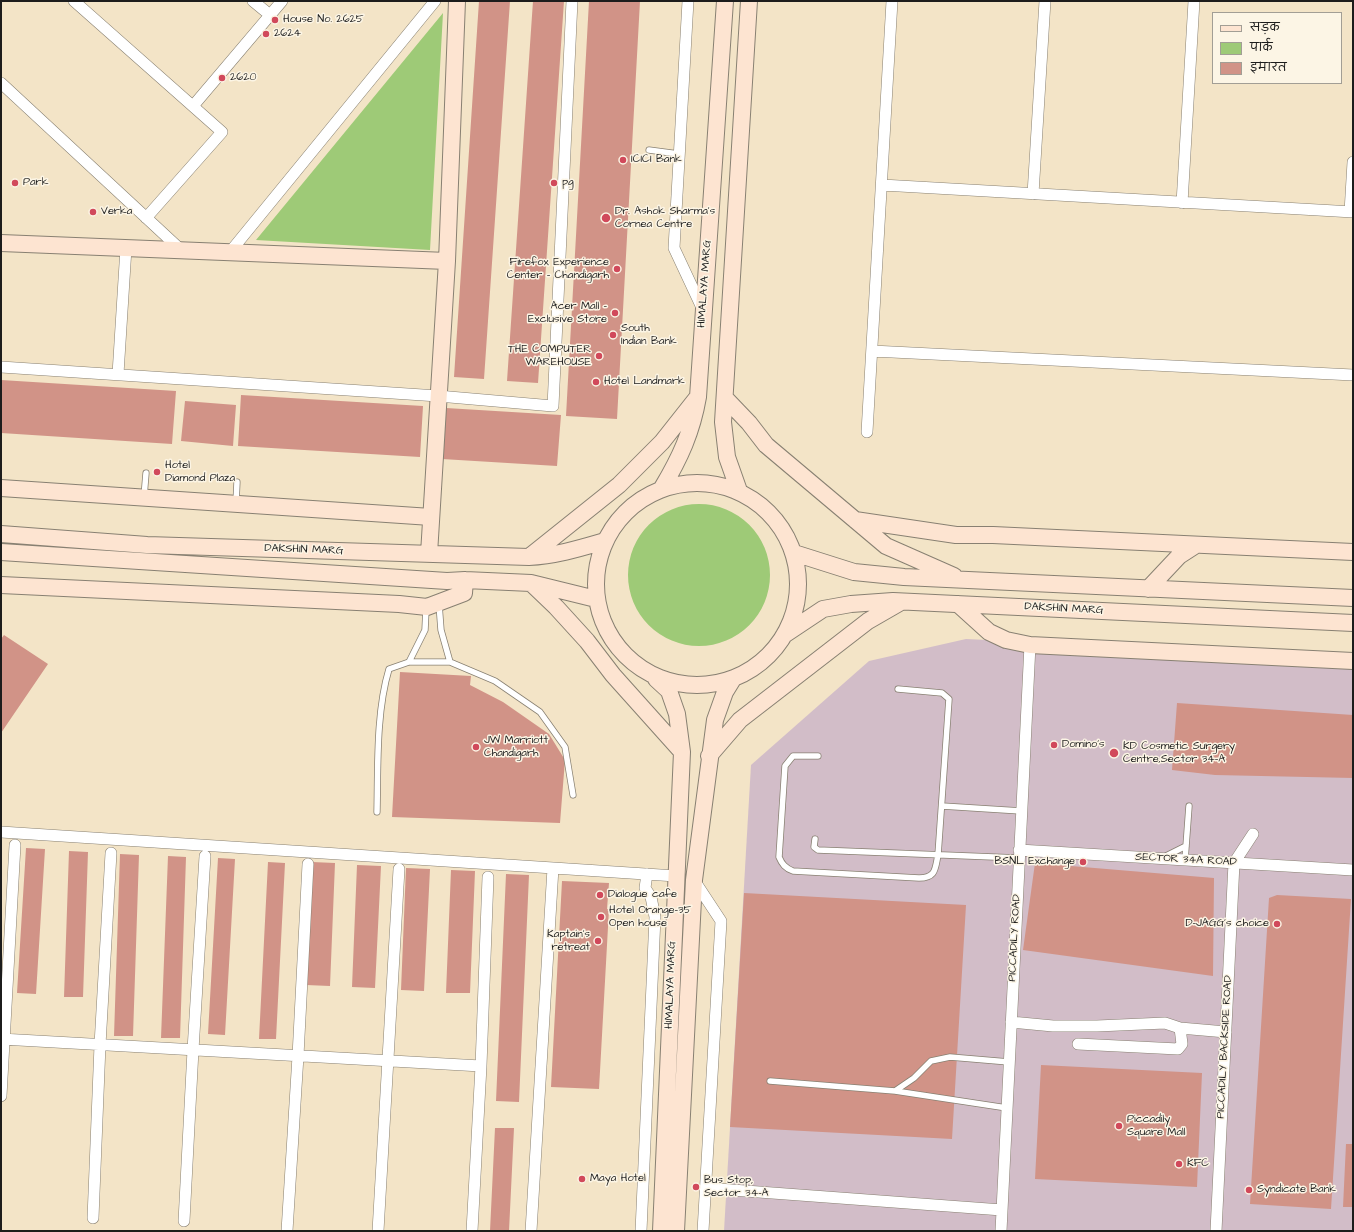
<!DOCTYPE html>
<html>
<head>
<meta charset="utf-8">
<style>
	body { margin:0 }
	#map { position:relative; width:1354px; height:1232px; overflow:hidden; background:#f3e4c7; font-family:"Architects Daughter","Playpen Sans Deva",sans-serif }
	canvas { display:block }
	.frame { position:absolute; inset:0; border:2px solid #1c1c1c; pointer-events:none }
	.legend { position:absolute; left:1212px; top:12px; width:130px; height:72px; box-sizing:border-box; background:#fcf5e5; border:1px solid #a29e95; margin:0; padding:5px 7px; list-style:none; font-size:12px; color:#1c1c1c }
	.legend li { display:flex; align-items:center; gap:8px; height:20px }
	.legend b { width:20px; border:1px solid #a29e95 }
</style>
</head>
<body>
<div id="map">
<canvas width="1354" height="1232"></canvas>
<div class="frame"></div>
<ul class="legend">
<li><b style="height:5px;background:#fde4d1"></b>सड़क</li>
<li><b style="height:11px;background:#9eca77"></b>पार्क</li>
<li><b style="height:11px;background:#d19387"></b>इमारत</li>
</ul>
</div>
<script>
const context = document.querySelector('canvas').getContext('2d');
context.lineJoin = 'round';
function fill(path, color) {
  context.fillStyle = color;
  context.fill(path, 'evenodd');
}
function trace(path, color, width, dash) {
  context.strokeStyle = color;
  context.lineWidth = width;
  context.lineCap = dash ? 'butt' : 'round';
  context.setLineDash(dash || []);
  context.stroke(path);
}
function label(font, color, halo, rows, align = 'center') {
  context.font = font + ' "Architects Daughter",sans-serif';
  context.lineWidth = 3;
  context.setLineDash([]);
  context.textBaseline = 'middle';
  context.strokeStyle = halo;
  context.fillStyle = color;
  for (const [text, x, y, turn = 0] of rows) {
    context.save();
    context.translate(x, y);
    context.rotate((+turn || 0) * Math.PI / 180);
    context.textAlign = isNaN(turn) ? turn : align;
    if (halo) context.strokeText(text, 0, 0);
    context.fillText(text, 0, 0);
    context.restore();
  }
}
fill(new Path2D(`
	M 966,639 L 1353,657 L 1353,1231 L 724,1231 L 751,765 L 869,661 Z`), '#d2bdc8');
fill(new Path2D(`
	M 443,13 L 430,250 L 256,240 Z
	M628 575a71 71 0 1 1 142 0a71 71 0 1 1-142 0Z`), '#9eca77');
fill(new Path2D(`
	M 479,1 L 510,1 L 484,379 L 454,377 Z
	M 533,1 L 564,1 L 538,383 L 507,381 Z
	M 589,1 L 640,1 L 617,419 L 566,416 Z
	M 1,380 L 176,391 L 172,444 L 1,433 Z
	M 241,395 L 423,406 L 420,457 L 238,446 Z
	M 185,401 L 236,405 L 233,446 L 181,441 Z
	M 446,408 L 561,415 L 557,466 L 442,459 Z
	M 4,635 L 48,664 L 1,733 L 1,639 Z
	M 400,672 L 471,676 L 470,685 L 503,702 L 549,734 L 565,760 L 560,823 L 392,817 Z
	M 1177,703 L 1353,715 L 1353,778 L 1215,775 L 1172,770 Z
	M 26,848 L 45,849 L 36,994 L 17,993 Z
	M 69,851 L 88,852 L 83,997 L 64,997 Z
	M 120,854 L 139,855 L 133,1036 L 114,1036 Z
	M 168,856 L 186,857 L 180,1038 L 161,1038 Z
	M 218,858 L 235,859 L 225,1035 L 208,1034 Z
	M 268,862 L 285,863 L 276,1039 L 259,1039 Z
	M 312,862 L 335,863 L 330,986 L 306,985 Z
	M 1035,863 L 1214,878 L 1213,976 L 1023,950 Z
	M 357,865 L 381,866 L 375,988 L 352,987 Z
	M 406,868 L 430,869 L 424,991 L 401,990 Z
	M 451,870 L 475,871 L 470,993 L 446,993 Z
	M 506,874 L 529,875 L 519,1102 L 496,1101 Z
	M 562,881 L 609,883 L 607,909 L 609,909 L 599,1089 L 551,1087 Z
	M 744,893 L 966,905 L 952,1139 L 730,1127 Z
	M 1277,895 L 1351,899 L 1331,1209 L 1250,1204 L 1269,898 Z
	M 1041,1065 L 1202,1073 L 1197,1187 L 1035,1179 Z
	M 495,1128 L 514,1128 L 509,1231 L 490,1231 Z
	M 1346,1144 L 1353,1144 L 1353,1207 L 1343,1207 Z`), '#d19387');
const lane = new Path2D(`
	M 649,150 L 679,154
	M 144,497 L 146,473
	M 236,503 L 237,482
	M 439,604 L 441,630 L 450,662
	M 409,662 L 425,630 L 426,609
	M 818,756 L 793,756 L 785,766 L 779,857 C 782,864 785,868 793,871 L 919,878 C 936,878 935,869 938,855 L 949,699 L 942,693 L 898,689
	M 942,806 L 1021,811
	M 377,812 C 378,767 376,712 389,669 L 409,662 L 450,662 L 495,681 L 540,712 L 565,747 L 573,795
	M 815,839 L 814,847 L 818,850 L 1019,858
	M 1166,856 L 1186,846
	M 1185,860 L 1189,806
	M 770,1081 L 895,1091 L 914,1078 L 931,1061 L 950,1057 L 1009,1062
	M 895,1091 L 1007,1108`);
const street = new Path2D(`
	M 74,1 L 222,132 L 146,218
	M 253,1 L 270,15
	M 688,1 L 674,248 L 703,310
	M 1,83 L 181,250
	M 193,106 L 282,1
	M 882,185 L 1353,212
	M 1033,194 L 1045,1
	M 1182,203 L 1194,1
	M 1350,212 L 1353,162
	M 230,252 L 435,1
	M 872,351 L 1353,375
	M 1,367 L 438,396 L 553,406 L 572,1
	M 118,374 L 126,248
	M 867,432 L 892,1
	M 1,832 L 676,876
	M 1019,850 L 1353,870
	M 694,880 L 721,921 L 703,1231
	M 1011,1022 L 1053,1026 L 1097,1026 L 1165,1023 L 1180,1028 L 1182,1044 L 1178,1049 L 1078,1044
	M 1180,1028 L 1226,1032
	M 1,1039 L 481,1066
	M 1,1096 L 15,845
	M 705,1188 L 1002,1210
	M 93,1218 L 100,1045 L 111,853
	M 184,1221 L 193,1050 L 205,856
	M 287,1231 L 298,1056 L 308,864
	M 378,1231 L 399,869
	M 472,1231 L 481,1066 L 488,877
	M 531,1231 L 553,868
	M 641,1231 L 655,917 L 651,897 L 645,888 L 647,874
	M 1001,1231 L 1030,645
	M 1216,1231 L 1234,863 L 1253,834`);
const secondary = new Path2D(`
	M 1,243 L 447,261
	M 726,399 L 749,423 L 766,445 L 886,546 L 954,576
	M596 584a101 101 0 1 1 202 0a101 101 0 1 1-202 0Z
	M 1,488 L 431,517
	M 662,488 C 680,458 692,432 698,397 L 725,1
	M 739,491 L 727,457 L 723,422 L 749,1
	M 855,520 L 956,535 L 993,535 L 1353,552
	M 1,534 L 147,545 L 529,557 C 555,556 581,548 605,541
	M 1,552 L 447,581 L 465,580 L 531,583 L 596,599
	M 794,553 L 854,572 L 904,577 L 1353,598
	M 429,554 L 447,261 L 457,1
	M 529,557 L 619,485 L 662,442 L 696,399
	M 532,584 L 556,607 L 587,641 L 613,675 L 682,752
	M 1,585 L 399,604 L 427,607 L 464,593 L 465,580
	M 1148,589 L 1179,556 L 1196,545
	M 958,604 L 989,632 L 1006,640 L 1030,645 L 1353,661
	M 784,635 L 823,609 L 851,604 L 893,601 L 1353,623
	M 656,679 L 669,691 L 677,714 L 682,752 L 661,1231
	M 709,756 L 740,720 L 868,621 L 901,602
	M 676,1231 L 694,880 L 715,720 L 725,692 L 733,679`);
trace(lane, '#888072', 7);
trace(street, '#888072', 12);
trace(secondary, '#888072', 18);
trace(lane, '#fff', 5.5);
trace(street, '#fff', 11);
trace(secondary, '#fde4d1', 16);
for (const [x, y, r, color] of [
	[275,20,4,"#d1495b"],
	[266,34,4,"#d1495b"],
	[222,78,4,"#d1495b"],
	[623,160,4,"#d1495b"],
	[15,183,4,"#d1495b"],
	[554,183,4,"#d1495b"],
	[93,212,4,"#d1495b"],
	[606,218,5,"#d1495b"],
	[617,269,4,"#d1495b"],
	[615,313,4,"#d1495b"],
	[613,335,4,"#d1495b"],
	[599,356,4,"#d1495b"],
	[596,382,4,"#d1495b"],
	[157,472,4,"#d1495b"],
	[1054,745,4,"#d1495b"],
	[476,747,4,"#d1495b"],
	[1114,753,5,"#d1495b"],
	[1083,862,4,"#d1495b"],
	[600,895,4,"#d1495b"],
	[601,917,4,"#d1495b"],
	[1277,924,4,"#d1495b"],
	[598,941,4,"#d1495b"],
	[1119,1126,4,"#d1495b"],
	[1179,1164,4,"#d1495b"],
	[582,1179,4,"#d1495b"],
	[696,1187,4,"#d1495b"],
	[1249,1190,4,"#d1495b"]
]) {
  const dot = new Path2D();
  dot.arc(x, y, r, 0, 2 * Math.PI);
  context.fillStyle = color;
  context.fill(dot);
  trace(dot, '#fcf5e5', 1.5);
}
label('11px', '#1c1c1c', '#fcf5e5', [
	["House No. 2625",283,20],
	["2624",274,34],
	["2620",230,78],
	["ICICI Bank",631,160],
	["Park",23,183],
	["pg",562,183],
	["Verka",101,212],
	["Dr. Ashok Sharma's",615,212],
	["Cornea Centre",615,225],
	["Firefox Experience",609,263,"right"],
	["Center - Chandigarh",609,276,"right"],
	["Acer Mall -",607,307,"right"],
	["Exclusive Store",607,320,"right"],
	["South",621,329],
	["Indian Bank",621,342],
	["THE COMPUTER",591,350,"right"],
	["WAREHOUSE",591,363,"right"],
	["Hotel Landmark",604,382],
	["Hotel",165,466],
	["Diamond Plaza",165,479],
	["JW Marriott",484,741],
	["Chandigarh",484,754],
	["Domino's",1062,745],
	["KD Cosmetic Surgery",1123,747],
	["Centre,Sector 34-A",1123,760],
	["BSNL Exchange",1075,862,"right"],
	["Dialogue cafe",608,895],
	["Hotel Orange-35",609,911],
	["Open house",609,924],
	["D-JAGG's choice",1269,924,"right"],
	["Kaptain's",590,935,"right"],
	["retreat",590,948,"right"],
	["Piccadily",1127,1120],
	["Square Mall",1127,1133],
	["KFC",1187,1164],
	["Maya Hotel",590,1179],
	["Bus Stop,",704,1181],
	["Sector 34-A",704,1194],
	["Syndicate Bank",1257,1190]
], 'left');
label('11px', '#1c1c1c', '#fcf5e5', [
	["HIMALAYA MARG",705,284,-86],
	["DAKSHIN MARG",304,550,2],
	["DAKSHIN MARG",1064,609,3],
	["SECTOR 34A ROAD",1186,860,3],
	["PICCADILY ROAD",1015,938,-87],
	["HIMALAYA MARG",671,985,-88],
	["PICCADILY BACKSIDE ROAD",1225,1047,-87]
]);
</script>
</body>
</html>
